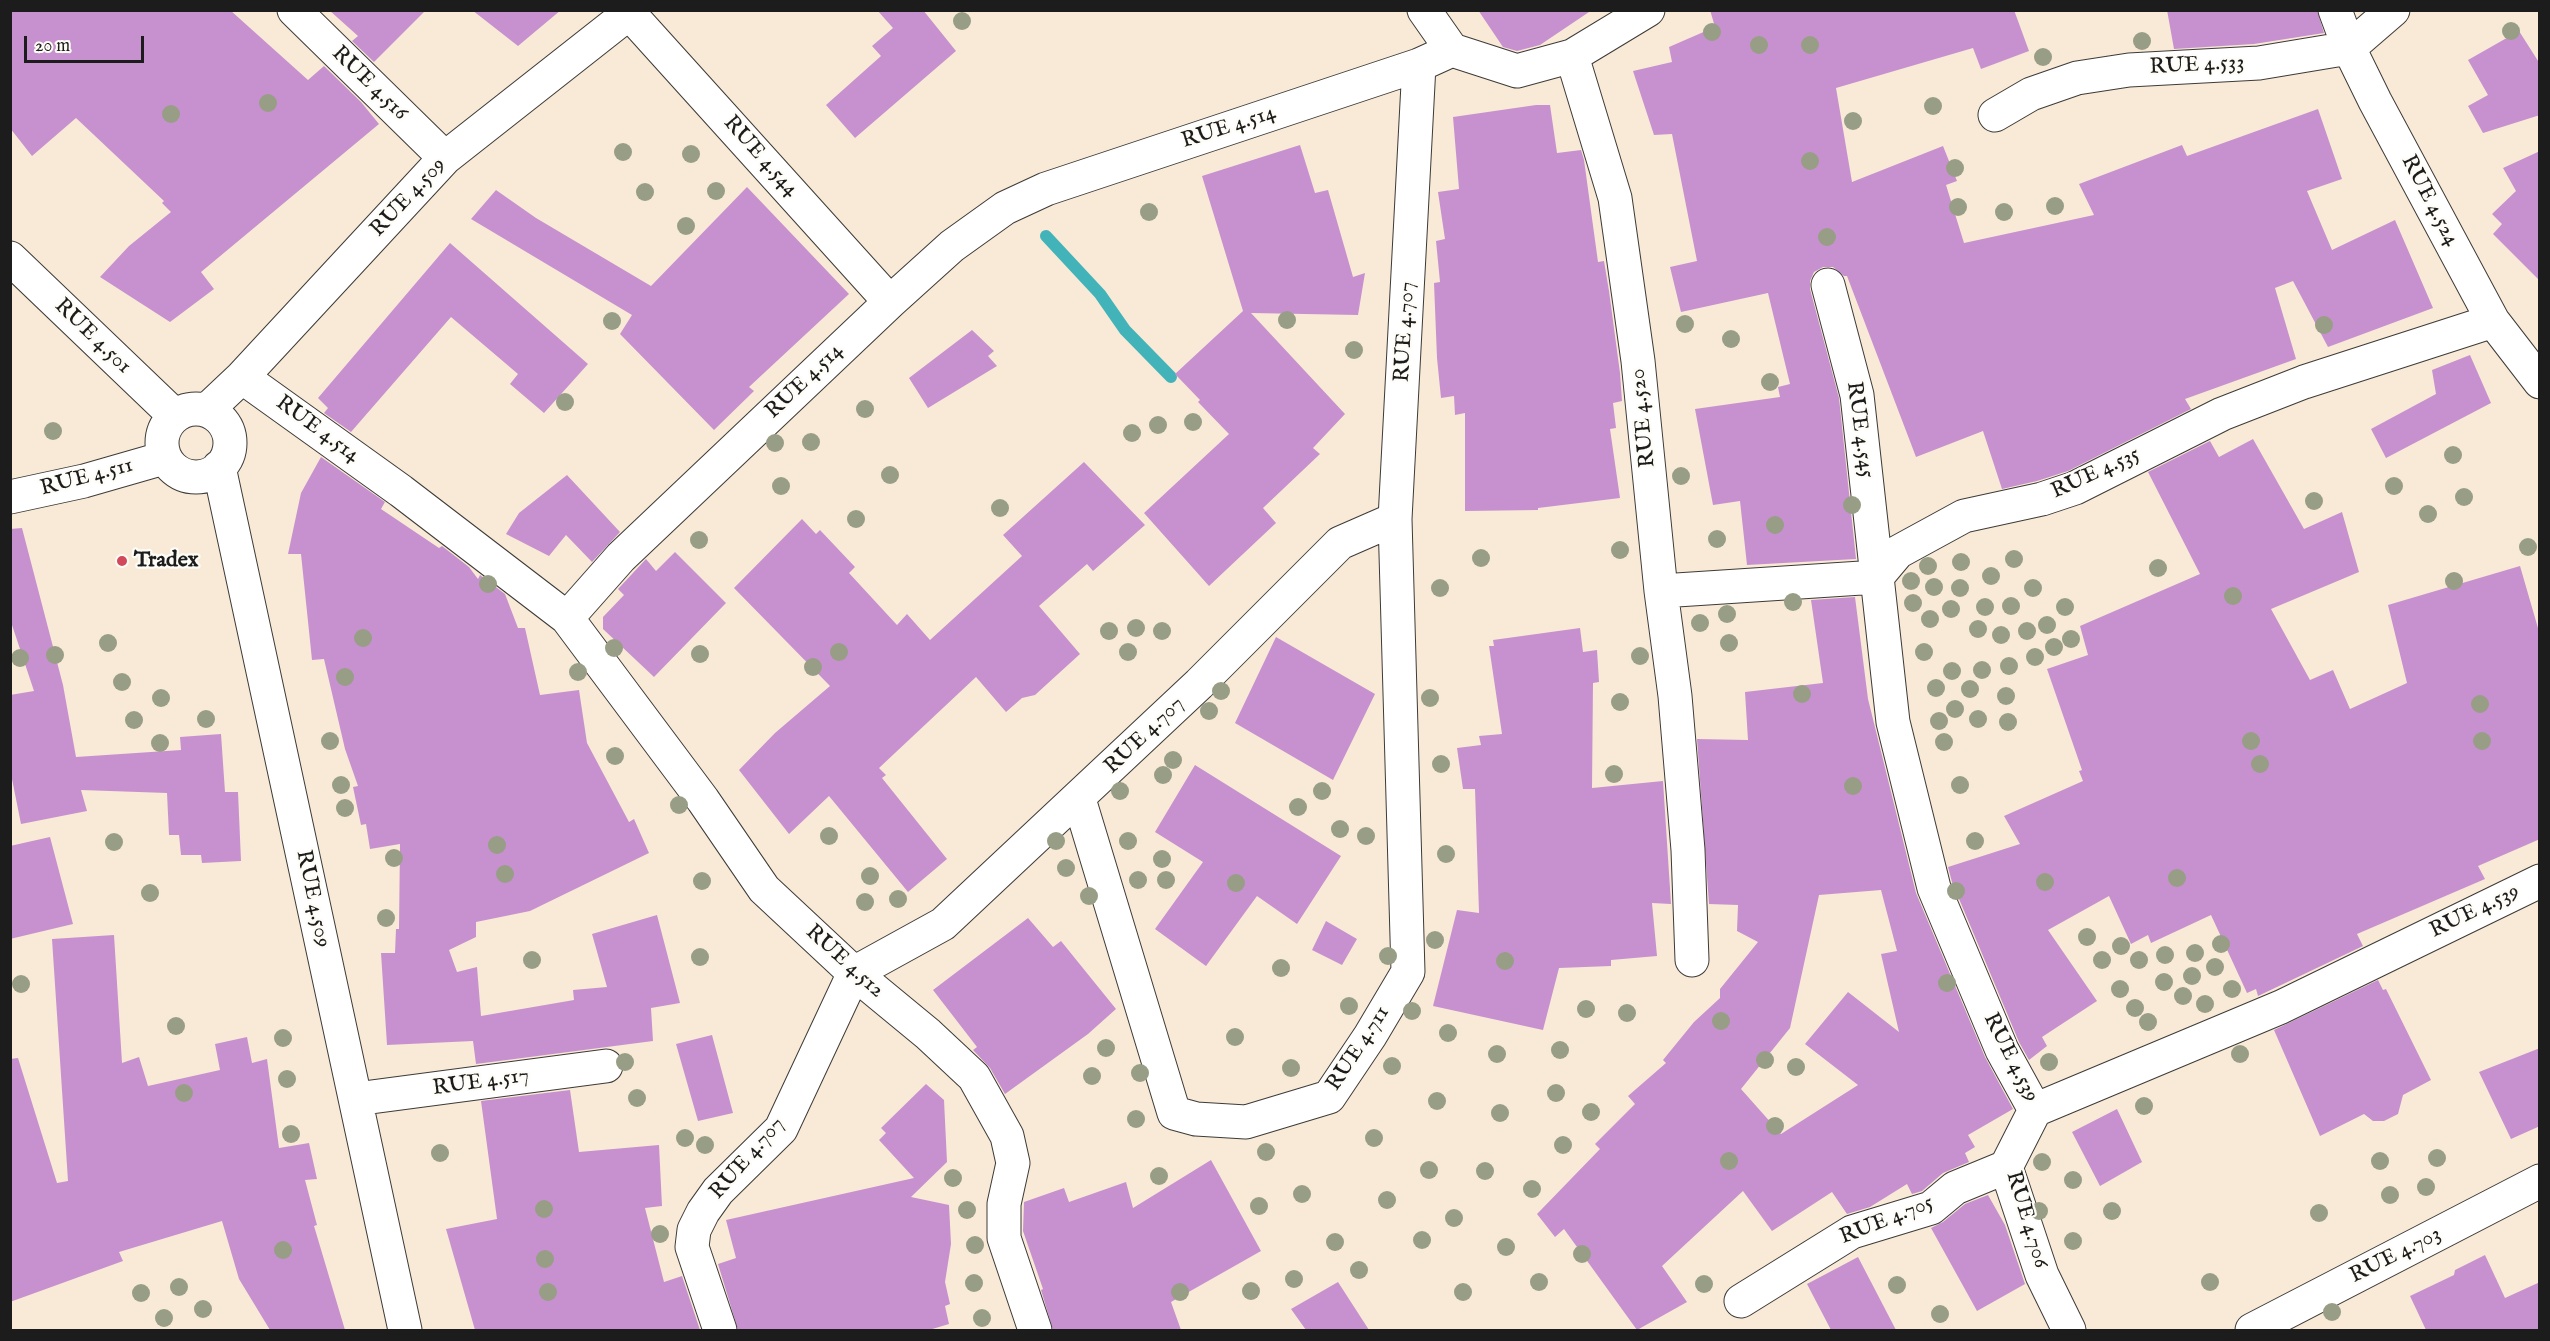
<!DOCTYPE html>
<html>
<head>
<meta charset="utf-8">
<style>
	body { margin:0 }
	#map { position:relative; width:2550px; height:1341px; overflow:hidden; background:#f8ead6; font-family:"IM FELL English",serif }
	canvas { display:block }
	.frame { position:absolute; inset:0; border:12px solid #1c1c1c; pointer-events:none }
	.scale { position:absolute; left:24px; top:36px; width:120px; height:27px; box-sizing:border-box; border:3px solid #1c1c1c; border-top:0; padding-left:8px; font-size:18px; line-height:21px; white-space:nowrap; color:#1c1c1c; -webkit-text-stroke:4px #fdfcf7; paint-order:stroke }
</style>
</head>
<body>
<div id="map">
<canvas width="2550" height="1341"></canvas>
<div class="frame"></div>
<div class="scale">20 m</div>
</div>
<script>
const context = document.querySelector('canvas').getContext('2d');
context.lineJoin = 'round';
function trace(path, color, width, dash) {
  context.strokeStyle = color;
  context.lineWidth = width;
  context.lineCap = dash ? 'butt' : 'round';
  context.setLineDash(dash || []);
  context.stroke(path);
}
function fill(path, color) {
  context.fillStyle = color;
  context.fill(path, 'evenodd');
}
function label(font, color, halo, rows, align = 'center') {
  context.font = font + ' "IM FELL English",serif';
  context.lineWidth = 4.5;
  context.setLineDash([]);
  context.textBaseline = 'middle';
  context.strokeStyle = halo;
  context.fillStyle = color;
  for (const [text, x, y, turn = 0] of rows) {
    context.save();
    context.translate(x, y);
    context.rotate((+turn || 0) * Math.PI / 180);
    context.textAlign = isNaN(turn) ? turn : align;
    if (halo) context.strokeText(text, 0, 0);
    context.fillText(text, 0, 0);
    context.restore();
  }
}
trace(new Path2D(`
	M 1046,236 L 1100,294 L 1125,330 L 1171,377`), '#42b3b9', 12);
fill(new Path2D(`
	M 10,10 L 230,10 L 308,80 L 324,66 L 361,102 L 379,124 L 201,272 L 214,289 L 170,322 L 100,277 L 129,246 L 171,212 L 162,203 L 164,201 L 76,118 L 32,156 L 10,128 Z
	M 329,10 L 426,10 L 374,62 L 352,41 L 358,36 Z
	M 472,10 L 561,10 L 518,46 Z
	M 877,10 L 923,10 L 956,51 L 855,138 L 826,105 L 881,56 L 872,46 L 893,28 Z
	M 1478,10 L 1592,10 L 1540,45 L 1517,51 L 1503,47 Z
	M 1710,10 L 2014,10 L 2029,51 L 1981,69 L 1973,48 L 1836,88 L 1852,182 L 1943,146 L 1957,181 L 1946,185 L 1964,243 L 2094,215 L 2079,184 L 2182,145 L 2187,156 L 2318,109 L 2342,179 L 2307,191 L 2332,250 L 2395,220 L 2433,308 L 2328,347 L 2293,281 L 2275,288 L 2296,359 L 2185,399 L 2191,409 L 2068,471 L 2037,481 L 2002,489 L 1983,431 L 1916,457 L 1847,276 L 1844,276 L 1833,267 L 1823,267 L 1814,272 L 1810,281 L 1810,289 L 1839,398 L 1856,559 L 1747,565 L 1740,501 L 1713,505 L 1695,409 L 1780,397 L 1778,387 L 1790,384 L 1768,293 L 1681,312 L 1670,267 L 1697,261 L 1672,134 L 1654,135 L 1633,71 L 1672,62 L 1669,47 L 1715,27 Z
	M 2167,10 L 2317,10 L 2324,33 L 2254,44 L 2174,49 Z
	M 2519,31 L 2540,64 L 2540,115 L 2483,133 L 2468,106 L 2488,95 L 2468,60 Z
	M 1536,105 L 1550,105 L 1557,153 L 1581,150 L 1584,160 L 1598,262 L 1604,261 L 1609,291 L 1620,373 L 1622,401 L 1613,403 L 1616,428 L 1610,429 L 1620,498 L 1538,508 L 1538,510 L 1465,511 L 1465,413 L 1455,415 L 1454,396 L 1441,398 L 1437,358 L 1434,283 L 1440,282 L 1436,241 L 1445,239 L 1438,192 L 1459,189 L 1453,117 Z
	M 1300,145 L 1315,193 L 1328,190 L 1353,277 L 1365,273 L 1358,315 L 1251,313 L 1345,414 L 1313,448 L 1320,454 L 1263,508 L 1276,523 L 1209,586 L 1144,513 L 1229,434 L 1198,402 L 1200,400 L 1175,374 L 1243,311 L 1202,176 Z
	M 2540,151 L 2540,281 L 2493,234 L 2502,224 L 2492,214 L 2516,191 L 2503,168 Z
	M 747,187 L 849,294 L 749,387 L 754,391 L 714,430 L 620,334 L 632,315 L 471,219 L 496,190 L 536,218 L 651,286 Z
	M 450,243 L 588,364 L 544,413 L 510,384 L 518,374 L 451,317 L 351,432 L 324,413 L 328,408 L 318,398 Z
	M 972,330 L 994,351 L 988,356 L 997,366 L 928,408 L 909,378 Z
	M 2470,355 L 2491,403 L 2386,458 L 2371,429 L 2436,394 L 2432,370 Z
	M 2253,439 L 2304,529 L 2342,512 L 2359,572 L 2271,609 L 2310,680 L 2333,670 L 2350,709 L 2407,683 L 2388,605 L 2520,566 L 2540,635 L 2540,839 L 2478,866 L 2485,879 L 2357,934 L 2363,946 L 2258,996 L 2256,989 L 2247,993 L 2211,915 L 2151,943 L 2148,935 L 2131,944 L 2109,896 L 2048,930 L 2097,1001 L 2042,1037 L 2047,1046 L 2029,1060 L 2019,1042 L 1952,882 L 1948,867 L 2020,844 L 2004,816 L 2083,781 L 2079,771 L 2082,770 L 2047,669 L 2088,655 L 2080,626 L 2200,574 L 2148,472 L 2210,441 L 2219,457 Z
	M 321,457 L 385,502 L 381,509 L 439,548 L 442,546 L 469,567 L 478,579 L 480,575 L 505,594 L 518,628 L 525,628 L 540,695 L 579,690 L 587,743 L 629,822 L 634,819 L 649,853 L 530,911 L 476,922 L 476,937 L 449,950 L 457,972 L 477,967 L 481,1016 L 574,1000 L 573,990 L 607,987 L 592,934 L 657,915 L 680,1003 L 651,1008 L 653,1041 L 476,1064 L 473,1041 L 387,1045 L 381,953 L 395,953 L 396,929 L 399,929 L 400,844 L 370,849 L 366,824 L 361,825 L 353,787 L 358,786 L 345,749 L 324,659 L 312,660 L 301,554 L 288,554 L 301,493 Z
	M 1084,462 L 1145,525 L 1093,571 L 1087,564 L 1039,606 L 1080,654 L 1035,695 L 1022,698 L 1006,712 L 976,677 L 879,768 L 886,775 L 882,778 L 947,859 L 908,892 L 829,796 L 789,834 L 739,770 L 775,733 L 830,686 L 734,588 L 802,519 L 816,534 L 820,530 L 855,567 L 849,573 L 897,625 L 907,614 L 930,640 L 1022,556 L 1003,535 Z
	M 567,475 L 620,532 L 592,562 L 566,535 L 549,556 L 506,534 L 519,513 Z
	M 22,528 L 63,685 L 76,757 L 181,750 L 180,737 L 221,734 L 225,792 L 238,792 L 241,861 L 202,863 L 201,855 L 181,855 L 179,835 L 169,835 L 167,793 L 81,790 L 87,811 L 21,824 L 10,769 L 10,695 L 34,691 L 10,619 L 10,529 Z
	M 675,552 L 726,603 L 654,677 L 603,629 L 603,617 L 624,595 L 618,589 L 646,559 L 656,571 Z
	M 1855,597 L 1868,699 L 1916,893 L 1985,1057 L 2013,1109 L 1968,1135 L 1975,1147 L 1965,1153 L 1969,1162 L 1943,1173 L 1922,1191 L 1912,1194 L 1907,1184 L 1870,1207 L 1847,1214 L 1832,1192 L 1772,1231 L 1743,1191 L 1662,1266 L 1687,1302 L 1637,1330 L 1564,1229 L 1555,1237 L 1537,1214 L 1600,1149 L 1595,1144 L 1635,1104 L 1628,1096 L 1666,1063 L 1663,1060 L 1694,1022 L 1720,998 L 1720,989 L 1758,942 L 1737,931 L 1738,905 L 1709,904 L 1697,739 L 1748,740 L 1745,692 L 1823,683 L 1811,600 ZM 1881,890 L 1897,951 L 1881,954 L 1899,1032 L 1848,992 L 1805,1044 L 1858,1085 L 1781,1134 L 1741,1089 L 1790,1028 L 1819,895 Z
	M 1580,628 L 1583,652 L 1597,650 L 1599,682 L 1593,683 L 1592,788 L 1663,781 L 1671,904 L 1652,903 L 1657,956 L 1611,960 L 1611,966 L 1559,968 L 1543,1030 L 1433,1006 L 1457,910 L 1479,913 L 1475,789 L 1463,789 L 1457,748 L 1481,745 L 1479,736 L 1502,734 L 1489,646 L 1494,646 L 1493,640 Z
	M 1276,637 L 1375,694 L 1333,780 L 1235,723 Z
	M 1195,765 L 1341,856 L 1297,924 L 1257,896 L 1206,966 L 1155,929 L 1203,862 L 1155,832 Z
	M 50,837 L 73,924 L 10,939 L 10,846 Z
	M 1028,918 L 1053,947 L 1061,941 L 1116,1009 L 1088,1034 L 1005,1094 L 990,1068 L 973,1050 L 977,1047 L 933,990 Z
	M 1326,921 L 1357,939 L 1342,965 L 1312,950 Z
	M 114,935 L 122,1063 L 139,1057 L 148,1086 L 220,1070 L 215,1044 L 247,1037 L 252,1063 L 267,1059 L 279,1148 L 309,1143 L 317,1179 L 305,1180 L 317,1225 L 314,1226 L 345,1330 L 270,1330 L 239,1279 L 222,1221 L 119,1252 L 123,1261 L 10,1302 L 10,1059 L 18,1058 L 57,1183 L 68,1181 L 52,939 Z
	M 2378,980 L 2383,990 L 2386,989 L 2431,1080 L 2403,1095 L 2398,1114 L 2384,1121 L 2373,1121 L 2364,1114 L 2320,1136 L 2274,1030 Z
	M 712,1035 L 733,1113 L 698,1121 L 676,1044 Z
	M 2540,1048 L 2540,1126 L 2511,1139 L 2479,1072 Z
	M 926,1084 L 944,1100 L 947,1162 L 911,1197 L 949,1205 L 951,1244 L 945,1282 L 950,1304 L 945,1306 L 949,1324 L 929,1330 L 738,1330 L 718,1264 L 736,1258 L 726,1220 L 914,1178 L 879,1140 L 886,1133 L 881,1128 Z
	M 570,1090 L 579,1152 L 659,1145 L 662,1206 L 645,1208 L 664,1282 L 682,1276 L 700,1330 L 475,1330 L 446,1229 L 497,1219 L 481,1101 Z
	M 2117,1109 L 2142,1162 L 2100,1186 L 2072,1132 Z
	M 1211,1160 L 1261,1251 L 1171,1302 L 1181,1330 L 1053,1330 L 1041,1290 L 1043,1289 L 1023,1231 L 1024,1202 L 1064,1188 L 1069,1202 L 1126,1182 L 1133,1208 Z
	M 1988,1195 L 2005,1225 L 2025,1284 L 1977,1311 L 1931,1228 L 1943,1222 L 1965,1204 Z
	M 2485,1255 L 2505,1298 L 2540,1282 L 2540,1330 L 2426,1330 L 2410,1296 L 2454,1275 L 2455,1270 Z
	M 1858,1257 L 1896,1330 L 1831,1330 L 1807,1284 Z
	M 1338,1282 L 1369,1330 L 1306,1330 L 1291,1309 Z`), '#c791d0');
const minor = new Path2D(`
	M 294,10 L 445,158
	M 1424,10 L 1452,50 L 1517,71 L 1572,56 L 1615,198 L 1638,361 L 1661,591 L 1675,696 L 1688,850 L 1692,960
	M 2335,10 L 2349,48 L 2375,101 L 2493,321 L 2540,382
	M 629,13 L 890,302
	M 1572,56 L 1648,10
	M 1995,115 L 2031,94 L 2077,78 L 2129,70 L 2259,63 L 2349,48 L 2393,10
	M 10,258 L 174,415
	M 1828,285 L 1857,395 L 1893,722 L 1934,888 L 2002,1050 L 2035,1110 L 2281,1007 L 2540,881
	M 242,377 L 401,491 L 567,618 L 621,557 L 890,302 L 952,246 L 1005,208 L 1046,189 L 1419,65 L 1452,50
	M162 443a34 34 0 1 1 68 0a34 34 0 1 1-68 0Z
	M 207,410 L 242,377 L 445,158 L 633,10
	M 219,467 L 405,1330
	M 10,497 L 84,481 L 164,458
	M 1661,591 L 1877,577 L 1898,552 L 1964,516 L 2042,499 L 2075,488 L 2222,414 L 2304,382 L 2493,321
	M 567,618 L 703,800 L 764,889 L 854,973 L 928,1034 L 974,1077 L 1007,1136 L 1013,1163 L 1004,1204 L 1004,1238 L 1035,1330
	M 1079,799 L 1174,1113 L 1196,1119 L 1246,1122 L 1329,1097 L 1370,1036 L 1408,972 L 1395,519
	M 356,1099 L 606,1066
	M 2035,1110 L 2006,1167 L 2042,1275 L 2069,1330
	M 1741,1301 L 1852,1232 L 1931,1208 L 1955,1188 L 2006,1167
	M 720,1330 L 692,1247 L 694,1230 L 703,1212 L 718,1191 L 781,1129 L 854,973 L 943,924 L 1199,684 L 1340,543 L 1395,519 L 1419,65
	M 2252,1330 L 2540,1181`);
trace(minor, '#3d3b38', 35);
trace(minor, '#fff', 33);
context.fillStyle = '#989e86';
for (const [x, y] of [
	[962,21],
	[2511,31],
	[1712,32],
	[2142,41],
	[1759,45],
	[1810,45],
	[2043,57],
	[268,103],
	[1933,106],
	[171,114],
	[1853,121],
	[623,152],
	[691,154],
	[1810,161],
	[1955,168],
	[716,191],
	[645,192],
	[2055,206],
	[1958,207],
	[1149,212],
	[2004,212],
	[686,226],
	[1827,237],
	[1287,320],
	[612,321],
	[1685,324],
	[2324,325],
	[1731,339],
	[1354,350],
	[1770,382],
	[565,402],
	[865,409],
	[1193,422],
	[1158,425],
	[53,431],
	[1132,433],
	[811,442],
	[775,443],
	[2453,455],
	[890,475],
	[1681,476],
	[781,486],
	[2394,486],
	[2464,497],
	[2314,501],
	[1852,505],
	[1000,508],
	[2428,514],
	[856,519],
	[1775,525],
	[1717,539],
	[699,540],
	[2528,547],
	[1620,550],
	[1481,558],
	[2014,559],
	[1961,562],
	[1928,566],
	[2158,568],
	[1991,576],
	[1911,581],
	[2454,581],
	[488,584],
	[1934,587],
	[1440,588],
	[1960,588],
	[2033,588],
	[2233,596],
	[1793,602],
	[1913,603],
	[2011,606],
	[1985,607],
	[2065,607],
	[1951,609],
	[1727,614],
	[1930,619],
	[1700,623],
	[2047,625],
	[1136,628],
	[1978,629],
	[1109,631],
	[1162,631],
	[2027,631],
	[2001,635],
	[363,638],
	[2071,639],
	[108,643],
	[1729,643],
	[2054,647],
	[614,648],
	[839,652],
	[1128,652],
	[1924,652],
	[700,654],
	[55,655],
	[1640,656],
	[2035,657],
	[20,658],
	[2009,666],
	[813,667],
	[1982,670],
	[1952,671],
	[578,672],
	[345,677],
	[122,682],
	[1936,688],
	[1970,689],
	[1221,691],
	[1802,694],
	[2006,696],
	[161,698],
	[1430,698],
	[1620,702],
	[2480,704],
	[1955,709],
	[1209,711],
	[206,719],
	[1978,719],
	[134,720],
	[1939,721],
	[2008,722],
	[330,741],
	[2251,741],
	[2482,741],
	[1944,742],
	[160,743],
	[615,756],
	[1173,760],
	[1441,764],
	[2260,764],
	[1614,774],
	[1163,775],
	[341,785],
	[1960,785],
	[1853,786],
	[1120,791],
	[1322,791],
	[679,805],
	[1298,807],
	[345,808],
	[1340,829],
	[829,836],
	[1366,836],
	[1056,841],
	[1128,841],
	[1975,841],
	[114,842],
	[497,845],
	[1446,854],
	[394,858],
	[1162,859],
	[1066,868],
	[505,874],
	[870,876],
	[2177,878],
	[1138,880],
	[1166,880],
	[702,881],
	[2045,882],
	[1236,883],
	[1956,891],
	[150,893],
	[1089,896],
	[898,899],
	[865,902],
	[386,918],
	[2087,937],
	[1435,940],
	[2221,944],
	[2121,946],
	[2195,953],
	[2165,955],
	[1388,956],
	[700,957],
	[532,960],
	[2102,960],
	[2139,960],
	[1505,961],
	[2215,967],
	[1281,968],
	[2192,976],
	[2164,982],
	[1947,983],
	[21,984],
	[2120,989],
	[2232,989],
	[2183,996],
	[2205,1004],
	[1349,1006],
	[2135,1008],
	[1586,1009],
	[1412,1011],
	[1627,1013],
	[1721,1021],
	[2148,1022],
	[176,1026],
	[1448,1033],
	[1235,1037],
	[283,1038],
	[1106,1048],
	[1560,1050],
	[1497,1054],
	[2240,1054],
	[1765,1060],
	[625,1062],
	[2049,1062],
	[1392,1066],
	[1796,1067],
	[1291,1068],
	[1140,1073],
	[1092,1076],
	[287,1079],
	[184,1093],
	[1556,1093],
	[637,1098],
	[1437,1101],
	[2144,1106],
	[1591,1112],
	[1500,1113],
	[1136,1119],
	[1775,1126],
	[291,1134],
	[685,1138],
	[1374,1138],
	[705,1145],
	[1563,1145],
	[1266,1152],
	[440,1153],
	[2437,1158],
	[1729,1161],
	[2380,1161],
	[2042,1162],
	[1429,1170],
	[1485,1171],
	[1159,1176],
	[953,1178],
	[2073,1180],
	[2426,1187],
	[1532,1189],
	[1302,1194],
	[2390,1195],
	[1387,1200],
	[1259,1206],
	[544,1209],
	[967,1210],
	[2039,1211],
	[2112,1211],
	[2319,1213],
	[1454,1218],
	[660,1234],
	[1422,1240],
	[2073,1241],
	[1335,1242],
	[975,1245],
	[1506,1247],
	[283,1250],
	[1582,1254],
	[545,1259],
	[1359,1270],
	[1294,1279],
	[1539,1282],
	[2210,1282],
	[974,1283],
	[1704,1284],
	[1897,1285],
	[179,1287],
	[1251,1291],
	[548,1292],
	[1180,1292],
	[1463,1292],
	[141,1293],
	[203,1309],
	[2332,1312],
	[1940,1314],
	[164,1318],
	[982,1318]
]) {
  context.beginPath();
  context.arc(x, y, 9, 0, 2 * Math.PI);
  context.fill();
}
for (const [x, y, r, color] of [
	[122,561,6,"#d1495b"]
]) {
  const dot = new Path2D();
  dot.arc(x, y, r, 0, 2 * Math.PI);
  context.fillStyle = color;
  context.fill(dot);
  trace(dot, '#fdfcf7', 2);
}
label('22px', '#1c1c1c', '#fdfcf7', [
	["RUE 4.533",2197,66,-3],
	["RUE 4.516",369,84,44],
	["RUE 4.514",1229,128,-18],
	["RUE 4.544",760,157,48],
	["RUE 4.509",409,198,-47],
	["RUE 4.524",2429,201,62],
	["RUE 4.707",1406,332,-87],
	["RUE 4.501",92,337,44],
	["RUE 4.514",805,382,-44],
	["RUE 4.520",1644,418,-96],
	["RUE 4.514",317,430,36],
	["RUE 4.545",1859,430,82],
	["RUE 4.535",2096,474,-25],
	["RUE 4.511",87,478,-15],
	["RUE 4.707",1145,736,-44],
	["RUE 4.509",312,899,78],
	["RUE 4.539",2475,912,-26],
	["RUE 4.512",844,962,42],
	["RUE 4.711",1359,1049,-57],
	["RUE 4.539",2010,1058,63],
	["RUE 4.517",481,1083,-8],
	["RUE 4.707",748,1159,-49],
	["RUE 4.706",2026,1220,73],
	["RUE 4.705",1887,1221,-22],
	["RUE 4.703",2396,1256,-27]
]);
label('bold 22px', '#1c1c1c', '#fdfcf7', [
	["Tradex",134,561]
], 'left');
</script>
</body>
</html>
